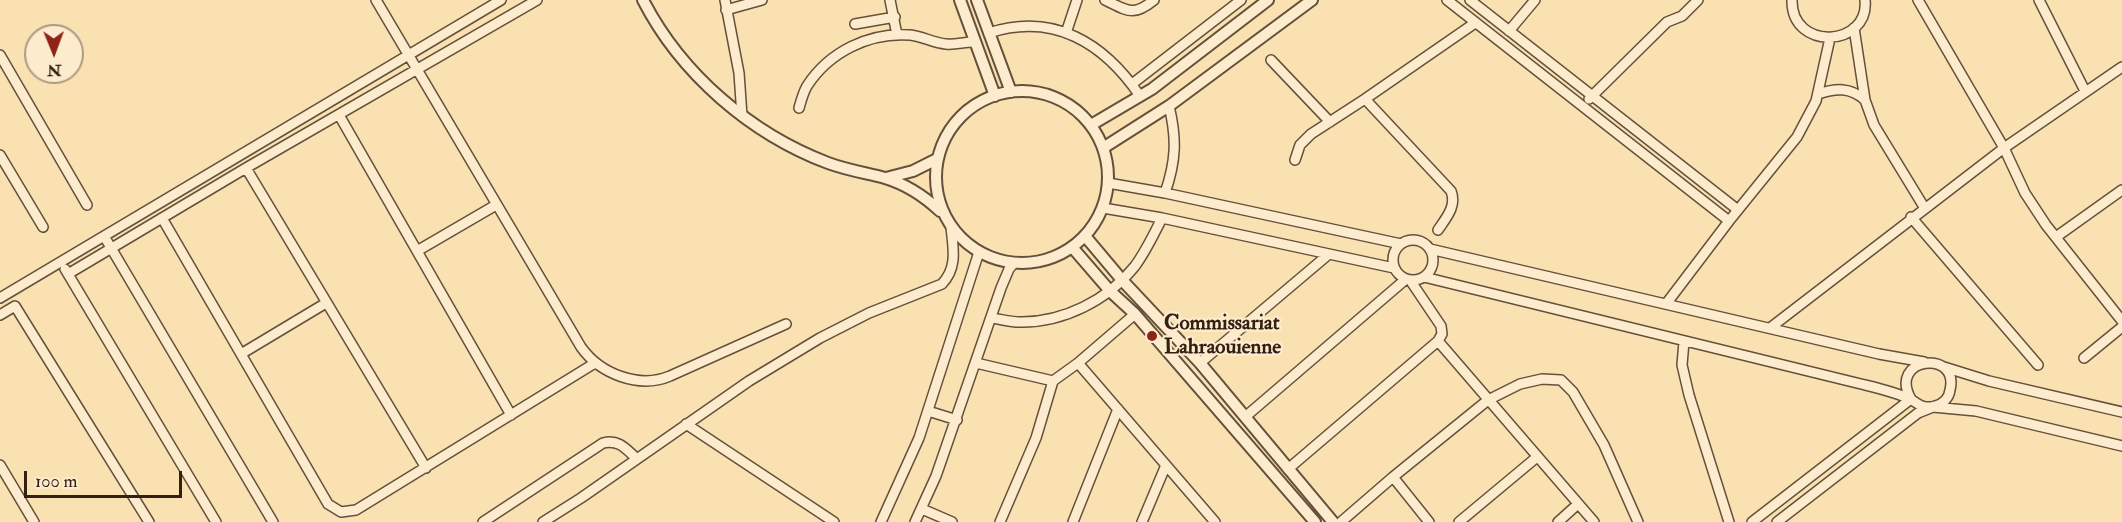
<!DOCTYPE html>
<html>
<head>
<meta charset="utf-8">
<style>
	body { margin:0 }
	#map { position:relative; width:2122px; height:522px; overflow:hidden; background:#fae1b2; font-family:"IM FELL Double Pica",serif }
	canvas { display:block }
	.north { position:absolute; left:24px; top:24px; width:60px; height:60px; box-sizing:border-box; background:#fceccd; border:2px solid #ac9a83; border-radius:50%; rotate:179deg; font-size:16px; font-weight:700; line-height:24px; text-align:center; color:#332013 }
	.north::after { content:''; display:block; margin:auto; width:21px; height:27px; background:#8f2418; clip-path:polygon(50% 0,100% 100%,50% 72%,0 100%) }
	.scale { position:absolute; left:24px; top:471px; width:158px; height:27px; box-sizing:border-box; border:3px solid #332013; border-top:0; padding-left:8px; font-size:18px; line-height:21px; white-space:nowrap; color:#332013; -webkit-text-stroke:4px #fceccd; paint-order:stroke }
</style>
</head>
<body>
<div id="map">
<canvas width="2122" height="522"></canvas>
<div class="north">N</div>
<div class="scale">100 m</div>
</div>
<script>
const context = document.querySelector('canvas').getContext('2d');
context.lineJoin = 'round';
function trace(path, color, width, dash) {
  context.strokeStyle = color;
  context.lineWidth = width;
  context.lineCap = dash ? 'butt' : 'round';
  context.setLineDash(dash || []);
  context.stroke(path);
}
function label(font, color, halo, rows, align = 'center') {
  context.font = font + ' "IM FELL Double Pica",serif';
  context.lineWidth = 4.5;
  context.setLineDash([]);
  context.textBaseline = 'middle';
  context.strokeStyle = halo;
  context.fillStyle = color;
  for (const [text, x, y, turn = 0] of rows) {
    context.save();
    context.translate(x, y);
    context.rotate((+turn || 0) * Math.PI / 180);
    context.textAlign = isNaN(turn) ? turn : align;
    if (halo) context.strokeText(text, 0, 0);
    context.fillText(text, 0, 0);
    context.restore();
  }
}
const minor = new Path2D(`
	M 376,0 L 581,347 C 600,374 639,389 670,376 L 786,324
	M 725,0 L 739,73 L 742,116
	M 890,0 L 897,35
	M 1105,0 C 1128,11 1133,17 1154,0
	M 1447,0 L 1729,221
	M 1470,0 L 1738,210
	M 1792,0 C 1791,52 1870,47 1865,0
	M 1918,0 L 2004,148 L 2025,193 L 2046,225 L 2122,321
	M 2039,0 L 2085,91
	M 726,10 L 762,0
	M 855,24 L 895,17
	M 1854,28 L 1865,100 L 1874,125 L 1924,207
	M 1509,31 L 1535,0
	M 989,33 C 1054,12 1104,43 1140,96
	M 1066,33 L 1077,0
	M 0,55 L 87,205
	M 1271,60 L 1330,122
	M 1132,84 L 1241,0
	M 1818,94 C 1836,88 1850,87 1865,100
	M 1365,99 L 1451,191 C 1457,206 1446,218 1438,230
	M 1589,99 L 1667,22 L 1682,16 L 1698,0
	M 799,108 C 801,101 803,93 807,86 C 829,52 869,32 910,35 C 922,36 933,43 946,44 C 955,45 964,42 973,42
	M 339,115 L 511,415
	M 0,155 L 43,227
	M 1295,160 L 1300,145 L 1311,134 L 1365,99 L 1475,23
	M 246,168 L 426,468
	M 1108,183 L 1165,193 L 1401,244
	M 1165,193 C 1176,161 1177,139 1169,106
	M 1103,208 L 1162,218 L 1394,268
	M 1911,217 L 2038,365
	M 162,218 L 328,504 L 341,512 L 356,510 L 595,363
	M 104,236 L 273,522
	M 2056,237 L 2122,190
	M1393 260a20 20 0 1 1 40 0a20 20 0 1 1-40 0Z
	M 1430,249 L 1879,354 L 1924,362
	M 417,251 L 496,205
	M 65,269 L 216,522
	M 68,274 L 246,168 L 537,0
	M 1424,277 L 1861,384 C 1877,388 1895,392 1910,399 C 1914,401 1917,404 1922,406 C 1926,407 1930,408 1935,406 C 1943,404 1949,398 1950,390 C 1960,349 1887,357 1911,399
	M 0,298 L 501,0
	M 1666,304 L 1729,221 L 1797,137 L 1816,101 L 1830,38
	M 0,315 L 15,306 L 149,522
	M 991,318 C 1000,319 1010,322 1019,322 C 1063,323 1108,300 1135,266 C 1146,251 1154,234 1162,218
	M 1770,328 L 2004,148 L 2122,67
	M 1438,341 L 1594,522
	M 1684,341 L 1682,365 L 1689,395 L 1729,522
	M 241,354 L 326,303
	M 2084,358 L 2122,327
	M 976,363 L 1053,381 L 1078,363 L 1135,314
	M 1078,363 L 1215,522
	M 1200,363 L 1329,254
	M 1944,367 L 1989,381 L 2122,412
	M 928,411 L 957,420
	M 1245,417 L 1406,279
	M 686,424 L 834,522
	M 637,459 L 749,381 L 820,338 L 869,313 L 942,284 C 958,267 953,248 951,227
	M 0,465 L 34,522
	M 1288,469 L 1438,341 L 1442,334 L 1441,326 L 1410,280
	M 1393,477 L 1429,522
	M 922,509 L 952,522
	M 483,522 L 603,443 C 619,439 626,449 637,459 L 581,498 L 543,522
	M 881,522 L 919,438 L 979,252
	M 915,522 L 936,476 L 1001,288 L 1009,269 L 1014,263
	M 1000,522 L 1036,438 L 1053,381
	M 1073,522 L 1118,409
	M 1142,522 L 1166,465
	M 1341,522 L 1393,477 L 1488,400 L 1520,384 L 1542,379 L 1561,380 L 1573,392 L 1604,445 L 1638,522
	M 1459,522 L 1537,457
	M 1558,522 L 1578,504
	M 1752,522 L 1911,399
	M 1777,522 L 1918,413 L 1933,407 L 1976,411 L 2122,446`);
const tertiary = new Path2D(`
	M 643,0 C 681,74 751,134 828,163 C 847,170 866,173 885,178 C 905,184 925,197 940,211
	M 960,0 L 995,96
	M 977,0 L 1011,92
	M936 177a86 86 0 1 1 172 0a86 86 0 1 1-172 0Z
	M 1091,125 L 1152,89 L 1268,0
	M 1103,148 L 1169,106 L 1312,0
	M 886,178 L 913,171 L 937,159
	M 1085,236 L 1122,280 L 1200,363 L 1333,522
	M 1072,247 L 1110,291 L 1135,314 L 1315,522`);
trace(minor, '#65503b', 12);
trace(tertiary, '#65503b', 14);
trace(minor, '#fceccd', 9);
trace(tertiary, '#fceccd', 10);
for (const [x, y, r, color] of [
	[1152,336,6,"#8f2418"]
]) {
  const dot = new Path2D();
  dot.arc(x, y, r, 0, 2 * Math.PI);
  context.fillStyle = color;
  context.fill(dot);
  trace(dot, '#fceccd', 2);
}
label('bold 21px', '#332013', '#fceccd', [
	["Commissariat",1164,324],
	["Lahraouienne",1164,348]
], 'left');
</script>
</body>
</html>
